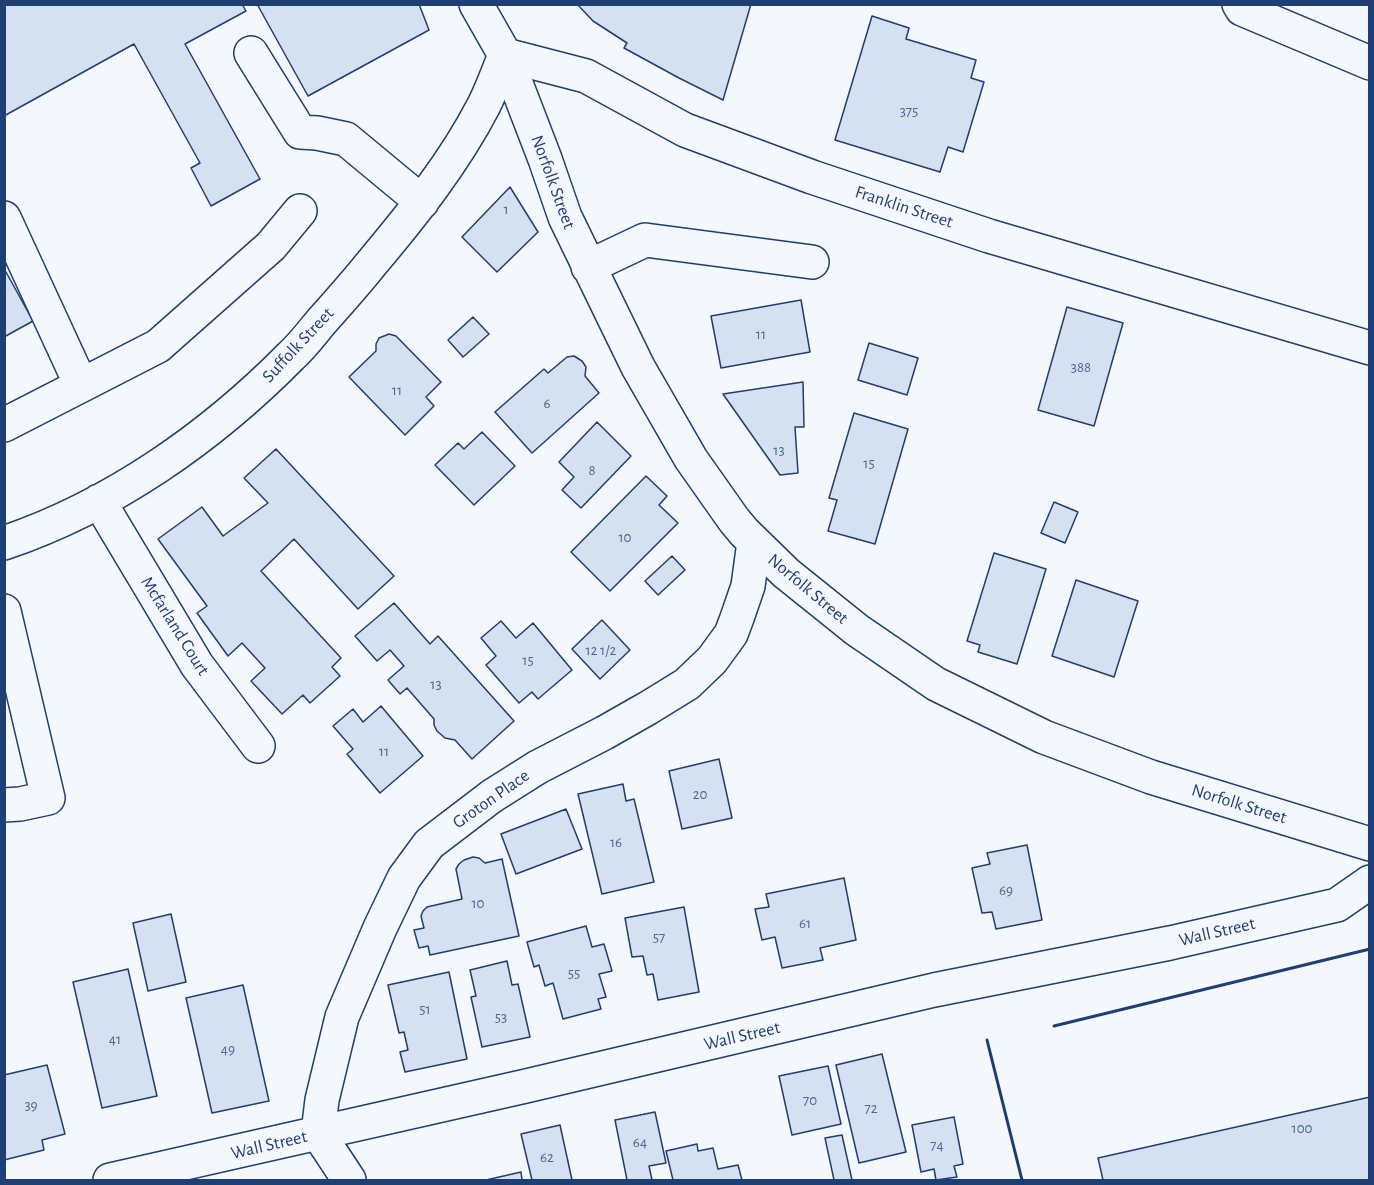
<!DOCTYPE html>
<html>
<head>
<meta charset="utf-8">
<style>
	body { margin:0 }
	#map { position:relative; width:1374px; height:1185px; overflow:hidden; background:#f4f7fb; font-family:"Alegreya Sans",sans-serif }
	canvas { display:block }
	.frame { position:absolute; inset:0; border:6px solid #1d3f73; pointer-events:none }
</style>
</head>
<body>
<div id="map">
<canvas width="1374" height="1185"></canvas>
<div class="frame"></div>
</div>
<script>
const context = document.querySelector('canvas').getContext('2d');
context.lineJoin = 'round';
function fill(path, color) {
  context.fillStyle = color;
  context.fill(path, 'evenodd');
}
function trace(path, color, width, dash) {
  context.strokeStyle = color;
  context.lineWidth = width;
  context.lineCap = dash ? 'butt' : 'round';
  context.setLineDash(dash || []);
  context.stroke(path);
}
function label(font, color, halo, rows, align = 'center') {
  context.font = font + ' "Alegreya Sans",sans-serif';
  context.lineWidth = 4.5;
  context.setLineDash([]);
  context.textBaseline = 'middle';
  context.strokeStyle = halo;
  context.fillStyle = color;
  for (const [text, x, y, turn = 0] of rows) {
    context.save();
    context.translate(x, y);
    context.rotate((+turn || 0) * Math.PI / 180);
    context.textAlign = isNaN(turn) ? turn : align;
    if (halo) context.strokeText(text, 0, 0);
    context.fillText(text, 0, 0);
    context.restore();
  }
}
const building = new Path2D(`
	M 4,4 L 242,4 L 246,11 L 185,44 L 260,179 L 211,206 L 191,168 L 200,163 L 134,44 L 4,116 Z
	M 257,4 L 419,4 L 429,30 L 308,96 Z
	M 577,4 L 751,4 L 723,100 L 679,78 L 624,48 L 627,43 L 593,21 Z
	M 872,16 L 909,28 L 906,39 L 976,60 L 971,78 L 984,82 L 963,152 L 948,147 L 940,172 L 835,140 Z
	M 510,187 L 538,232 L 497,272 L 462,237 Z
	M 6,272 L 33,321 L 4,337 L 4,273 Z
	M 801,300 L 810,352 L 721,368 L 711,316 Z
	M 1067,307 L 1123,323 L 1094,426 L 1038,410 Z
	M 473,317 L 489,334 L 463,357 L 448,340 Z
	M 389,334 L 396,336 L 441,382 L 426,397 L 434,406 L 405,435 L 349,377 L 376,351 L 376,344 L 379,338 Z
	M 869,343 L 918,358 L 907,395 L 858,380 Z
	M 574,356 L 582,361 L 586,367 L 585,376 L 599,393 L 532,453 L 495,412 L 544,369 L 548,373 L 567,357 Z
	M 803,382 L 804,427 L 795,427 L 798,473 L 780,475 L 723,394 Z
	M 854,413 L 908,429 L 875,544 L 828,531 L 837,500 L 829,498 Z
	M 597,422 L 631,456 L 581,508 L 562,490 L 574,477 L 559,462 Z
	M 482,432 L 515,466 L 474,505 L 435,465 L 458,443 L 464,449 Z
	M 276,449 L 394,576 L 358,609 L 294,539 L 261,571 L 341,658 L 332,667 L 340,676 L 310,703 L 303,695 L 282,714 L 251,681 L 265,668 L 242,643 L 228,656 L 197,613 L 207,606 L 158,539 L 202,507 L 223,536 L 268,503 L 244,478 Z
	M 646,476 L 667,496 L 659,505 L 678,523 L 610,591 L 571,552 Z
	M 1054,502 L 1078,512 L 1065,543 L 1041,533 Z
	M 994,553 L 1046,569 L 1017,664 L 978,652 L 980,645 L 967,641 Z
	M 672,556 L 685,570 L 658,595 L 645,581 Z
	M 1076,580 L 1138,601 L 1114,677 L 1052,656 Z
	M 394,603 L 430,644 L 438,636 L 514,721 L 472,759 L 455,740 L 445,738 L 437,731 L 434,725 L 434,719 L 407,688 L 400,694 L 388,680 L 404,666 L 390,650 L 377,661 L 355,636 Z
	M 602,620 L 630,650 L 600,679 L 572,649 Z
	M 501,621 L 516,638 L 533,623 L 572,670 L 538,699 L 532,692 L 519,703 L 486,665 L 496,656 L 481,638 Z
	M 381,706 L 423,756 L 380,793 L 347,754 L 353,749 L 333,726 L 353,709 L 363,722 Z
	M 719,759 L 732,818 L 682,829 L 669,771 Z
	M 623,784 L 626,801 L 634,799 L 654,882 L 602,894 L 578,794 Z
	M 566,809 L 582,849 L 516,874 L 501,834 Z
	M 1027,845 L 1042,920 L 996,929 L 992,912 L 982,913 L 972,868 L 990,864 L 987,853 Z
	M 473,857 L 479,858 L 485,863 L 502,859 L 519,936 L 430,955 L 428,946 L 419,948 L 414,930 L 424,928 L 421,916 L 423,911 L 427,907 L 462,899 L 456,869 L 459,864 L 464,860 Z
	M 844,878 L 856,940 L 820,948 L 823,960 L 782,968 L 775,937 L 762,940 L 755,909 L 769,907 L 766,894 Z
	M 684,907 L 699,992 L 658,1000 L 653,974 L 647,975 L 643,956 L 632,957 L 625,918 Z
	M 171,914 L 186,982 L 148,991 L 133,923 Z
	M 586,926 L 592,947 L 604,944 L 612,971 L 599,974 L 606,997 L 598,999 L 601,1009 L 563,1019 L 553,983 L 545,986 L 539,965 L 534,967 L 527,942 Z
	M 507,961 L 512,985 L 518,984 L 530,1037 L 482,1047 L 471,997 L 476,996 L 470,970 Z
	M 128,969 L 157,1096 L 102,1108 L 73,982 Z
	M 449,972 L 467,1059 L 405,1072 L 400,1052 L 408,1050 L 404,1032 L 399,1033 L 388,985 Z
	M 243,985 L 269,1101 L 212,1113 L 186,998 Z
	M 882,1054 L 906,1152 L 859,1163 L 836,1065 Z
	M 47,1065 L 65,1134 L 42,1140 L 44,1150 L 4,1160 L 4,1075 Z
	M 828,1066 L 841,1124 L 792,1135 L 779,1076 Z
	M 1370,1097 L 1370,1180 L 1103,1180 L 1098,1158 Z
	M 655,1112 L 666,1163 L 649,1166 L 652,1180 L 627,1180 L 615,1120 Z
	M 954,1117 L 963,1164 L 954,1166 L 957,1177 L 936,1180 L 934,1169 L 921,1172 L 912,1125 Z
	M 560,1125 L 572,1180 L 532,1180 L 521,1134 Z
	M 842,1135 L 852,1180 L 834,1180 L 825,1138 Z
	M 697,1144 L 698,1151 L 713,1148 L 718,1169 L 738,1165 L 742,1180 L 673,1180 L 666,1151 Z
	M 521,1172 L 522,1180 L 486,1180 Z`);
fill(building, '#d5e0f0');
trace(building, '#1d3f73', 1.5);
const minor = new Path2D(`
	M 1239,4 L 1242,9 L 1370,63
	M 251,53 L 300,132 L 317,133 L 346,139 L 422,202
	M 505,55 L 545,159 L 565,217 L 638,367 L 691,459 L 734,520 L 744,532 L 786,573 L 857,630 L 936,684 L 1044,737 L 1151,777 L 1370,844
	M 4,218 L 81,385
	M 588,267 L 645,240 L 812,262
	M 4,425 L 158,346 L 271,246 L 300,211
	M 99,501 L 197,665 L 258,746
	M 4,543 C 113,506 211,437 291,356 C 302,346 311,334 321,322 C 338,303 355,284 371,264 C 413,214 454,163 484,105 C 492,89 498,72 505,55
	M 4,611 L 48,798 L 20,804 L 4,805
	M 110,1180 L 526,1086 L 934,990 L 1170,943 L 1337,905 L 1370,882
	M 349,1180 L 318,1133 L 322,1100 L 342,1017 L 380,928 L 404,878 L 429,844 L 492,796 L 538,767 L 604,733 L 648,708 L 687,684 L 712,660 L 731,634 L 737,618 L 748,586 L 754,542`);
const major = new Path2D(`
	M 476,4 L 505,55 L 586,76 L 685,130 L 812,177 L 989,236 L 1370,348`);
trace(minor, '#1d3f73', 36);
trace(major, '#1d3f73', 36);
trace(minor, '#f4f7fb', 33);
trace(major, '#f4f7fb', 33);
trace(new Path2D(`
	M 1054,1026 L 1370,949
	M 987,1040 L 1022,1180`), '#1d3f73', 3);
label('15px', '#4b6792', null, [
	["375",909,111],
	["1",506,209],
	["11",761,334],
	["388",1081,367],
	["11",397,390],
	["6",547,403],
	["13",779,450],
	["15",869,463],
	["8",592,470],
	["10",625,537],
	["12 1/2",601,650],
	["15",528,660],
	["13",436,684],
	["11",384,751],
	["20",700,794],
	["16",616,842],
	["69",1006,890],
	["10",478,903],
	["61",805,923],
	["57",659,937],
	["55",574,973],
	["51",425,1009],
	["53",501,1017],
	["41",115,1039],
	["49",228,1049],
	["70",810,1100],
	["39",31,1105],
	["72",871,1108],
	["100",1302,1128],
	["64",640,1142],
	["74",937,1145],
	["62",547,1157]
]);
label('18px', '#1d3f73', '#f4f7fb', [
	["Norfolk Street",553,182,70],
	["Franklin Street",904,207,18],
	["Suffolk Street",298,345,-47],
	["Norfolk Street",808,589,40],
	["Mcfarland Court",175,626,58],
	["Groton Place",491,799,-35],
	["Norfolk Street",1239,804,17],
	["Wall Street",1217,932,-13],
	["Wall Street",742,1036,-13],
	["Wall Street",269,1145,-13]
]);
</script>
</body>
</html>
